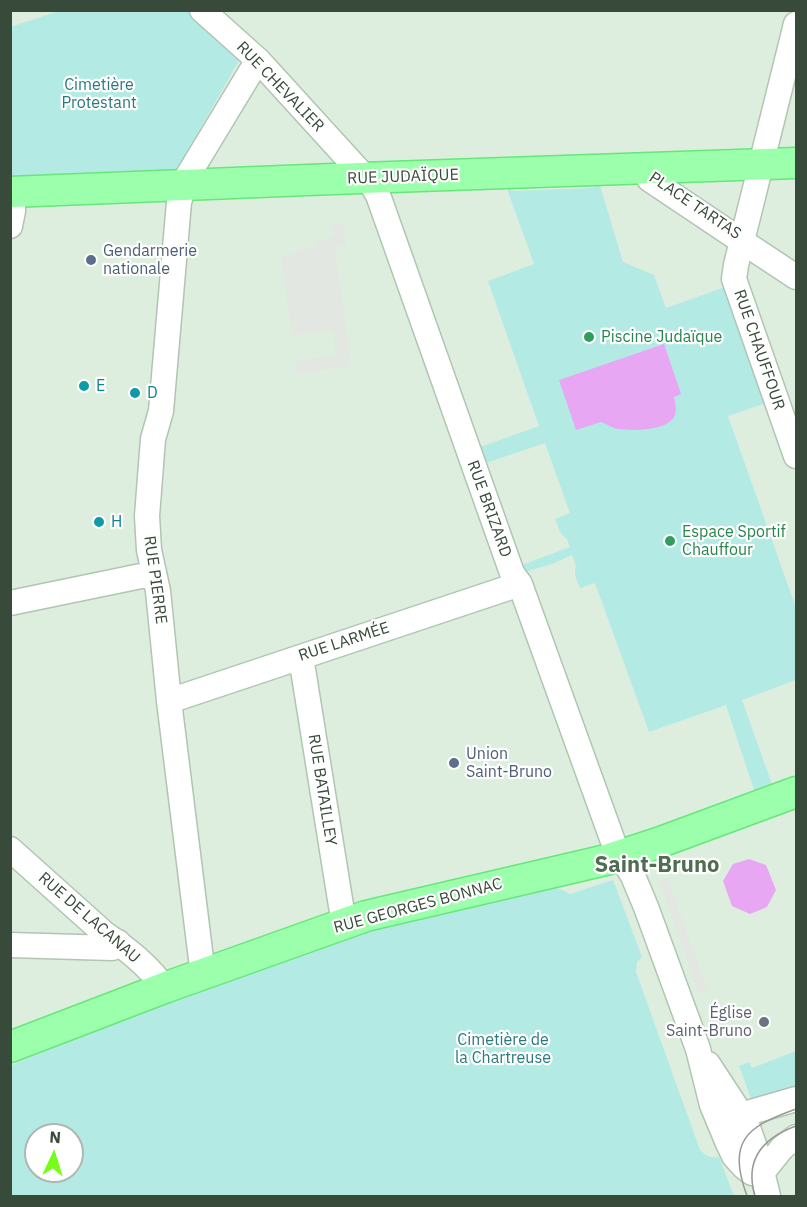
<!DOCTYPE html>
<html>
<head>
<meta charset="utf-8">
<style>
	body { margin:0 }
	#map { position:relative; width:807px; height:1207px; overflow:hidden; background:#ebf6ed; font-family:"IBM Plex Sans",sans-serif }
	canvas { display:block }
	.frame { position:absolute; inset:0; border:12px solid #384a39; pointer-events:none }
	.north { position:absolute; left:24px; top:1123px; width:60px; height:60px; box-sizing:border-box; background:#fff; border:2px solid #afb7b0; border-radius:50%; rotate:4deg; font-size:16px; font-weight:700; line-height:24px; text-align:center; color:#384a39 }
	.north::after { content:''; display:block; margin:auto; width:21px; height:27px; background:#76fd1b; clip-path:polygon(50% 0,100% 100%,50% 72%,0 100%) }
</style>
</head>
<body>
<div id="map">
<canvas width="807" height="1207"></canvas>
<div class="frame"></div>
<div class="north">N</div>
</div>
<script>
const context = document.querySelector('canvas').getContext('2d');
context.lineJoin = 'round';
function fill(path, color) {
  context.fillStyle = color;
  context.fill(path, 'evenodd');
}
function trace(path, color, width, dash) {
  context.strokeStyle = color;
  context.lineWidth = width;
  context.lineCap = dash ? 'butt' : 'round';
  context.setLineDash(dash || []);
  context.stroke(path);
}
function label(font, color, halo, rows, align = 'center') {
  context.font = font + ' "IBM Plex Sans",sans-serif';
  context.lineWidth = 4.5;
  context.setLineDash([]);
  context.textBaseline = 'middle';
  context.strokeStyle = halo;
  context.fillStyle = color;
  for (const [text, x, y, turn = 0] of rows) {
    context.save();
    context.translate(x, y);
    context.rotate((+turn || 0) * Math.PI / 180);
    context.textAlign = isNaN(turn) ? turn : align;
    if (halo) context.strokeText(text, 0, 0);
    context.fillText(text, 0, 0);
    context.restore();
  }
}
fill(new Path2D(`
	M 10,11 L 796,11 L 796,1196 L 11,1196 ZM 36,1135 L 72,1135 L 72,1171 L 36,1171 Z`), '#ddeedf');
fill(new Path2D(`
	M 59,11 L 188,11 L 241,57 L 173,176 L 11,182 L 10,27 Z
	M 599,182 L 623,262 L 654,275 L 666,308 L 725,287 L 766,403 L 728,416 L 796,608 L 796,680 L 742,700 L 773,787 L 755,793 L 726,705 L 649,732 L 595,583 L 580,588 C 577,581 573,573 576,566 L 572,555 L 552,564 L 525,572 L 522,565 L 570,547 L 567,539 C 560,535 558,526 555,519 L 570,513 L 545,443 L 486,463 L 480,447 L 539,426 L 488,281 L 534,264 L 506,186 L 514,191 L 592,188 L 597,185 Z
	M 613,880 L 642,957 L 637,962 L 636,972 L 700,1150 C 706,1156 710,1158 719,1157 L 734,1196 L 11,1196 L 10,1066 L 85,1034 L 228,980 L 368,929 L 552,885 L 570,894 ZM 36,1135 L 72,1135 L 72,1171 L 36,1171 Z
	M 796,1051 L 796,1090 L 752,1101 L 739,1066 L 749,1062 L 752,1068 Z`), '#b4eae4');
fill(new Path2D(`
	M 343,223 L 346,246 L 335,247 L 351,366 L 297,374 L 295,361 L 336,355 L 332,330 L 292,336 L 281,257 L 296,254 L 296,250 L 311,248 L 314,246 L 313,242 L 333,237 L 331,224 Z
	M 667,878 L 708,991 L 699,994 L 659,881 Z`), '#e2e7e2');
fill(new Path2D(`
	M 664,344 L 681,394 L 674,397 C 675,402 677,410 675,415 C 669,431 633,431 618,429 C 612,428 606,424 601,422 L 576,430 L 559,380 Z
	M 749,859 L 766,865 L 776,890 L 767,907 L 750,914 L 732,906 L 723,881 L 733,864 Z`), '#e7a7f2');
const minor = new Path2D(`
	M 202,10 L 259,61 L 372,185 L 378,195 L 512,573 L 520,584 L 615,847 L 633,876 L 646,907 L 698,1049 L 712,1105 L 727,1141 L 734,1156 L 744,1167 L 752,1173 L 757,1174 L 762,1173
	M 796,24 L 736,265 L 734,279 L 796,456
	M 646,169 L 647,175 L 649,179 L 743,242 L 796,277
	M 10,226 L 13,211 L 13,192
	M 10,603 L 141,576 L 154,575
	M 301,657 L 342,912 L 346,923
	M 169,701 L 520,584
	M 10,849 L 105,934 C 126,948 150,967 164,988
	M 10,945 L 112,948 L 118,942
	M 203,975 L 169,701 L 158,591 L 149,550 L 147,516 L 153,439 L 161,411 L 179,202 L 187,177 L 253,68 L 259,61
	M 708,1064 L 746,1122 L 759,1159 L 768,1196
	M 731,1127 L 738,1119 L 751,1112 L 796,1099
	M 762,1173 L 782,1148 L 796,1137`);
const major = new Path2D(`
	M 10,192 L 333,179 L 796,163
	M 10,1047 L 164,988 L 366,916 L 606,860 L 658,843 L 796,792`);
trace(minor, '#b0c5b2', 27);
trace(major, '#68e67b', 33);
trace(minor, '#fff', 24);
trace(major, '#9bffab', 30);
trace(new Path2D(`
	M 747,1196 C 727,1141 746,1127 796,1109
	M 755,1196 C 744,1159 763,1138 796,1126`), '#999', 1.5);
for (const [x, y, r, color] of [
	[91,260,6,"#5c6f8a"],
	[589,337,6,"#2e9e5b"],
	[84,386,6,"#0f9aa8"],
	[135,393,6,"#0f9aa8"],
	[99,522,6,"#0f9aa8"],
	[670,541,6,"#2e9e5b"],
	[454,763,6,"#5c6f8a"],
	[764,1022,6,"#6b7280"]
]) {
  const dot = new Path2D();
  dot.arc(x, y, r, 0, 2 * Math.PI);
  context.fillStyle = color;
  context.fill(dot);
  trace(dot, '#fff', 2);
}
label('16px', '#29797e', '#fff', [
	["Cimetière",99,85],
	["Protestant",99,103],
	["Cimetière de",503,1040],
	["la Chartreuse",503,1058]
]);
label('16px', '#384a39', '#fff', [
	["RUE CHEVALIER",280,87,46],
	["RUE JUDAÏQUE",403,177,-2],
	["PLACE TARTAS",695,206,34],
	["RUE CHAUFFOUR",759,350,71],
	["RUE BRIZARD",489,509,70],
	["RUE PIERRE",155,580,82],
	["RUE LARMÉE",344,642,-18],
	["RUE BATAILLEY",322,790,81],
	["RUE GEORGES BONNAC",418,906,-15],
	["RUE DE LACANAU",89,918,41]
]);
label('16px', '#4e5e75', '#fff', [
	["Gendarmerie",103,251],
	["nationale",103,269],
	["Union",466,754],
	["Saint-Bruno",466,772]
], 'left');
label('16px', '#27864d', '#fff', [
	["Piscine Judaïque",601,337],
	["Espace Sportif",682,532],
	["Chauffour",682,550]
], 'left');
label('16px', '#0d838f', '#fff', [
	["E",96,386],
	["D",147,393],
	["H",111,522]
], 'left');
label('16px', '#5b616d', '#fff', [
	["Église",752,1013],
	["Saint-Bruno",752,1031]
], 'right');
label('bold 22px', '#4f6d51', '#fff', [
	["Saint-Bruno",657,866]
]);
</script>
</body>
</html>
